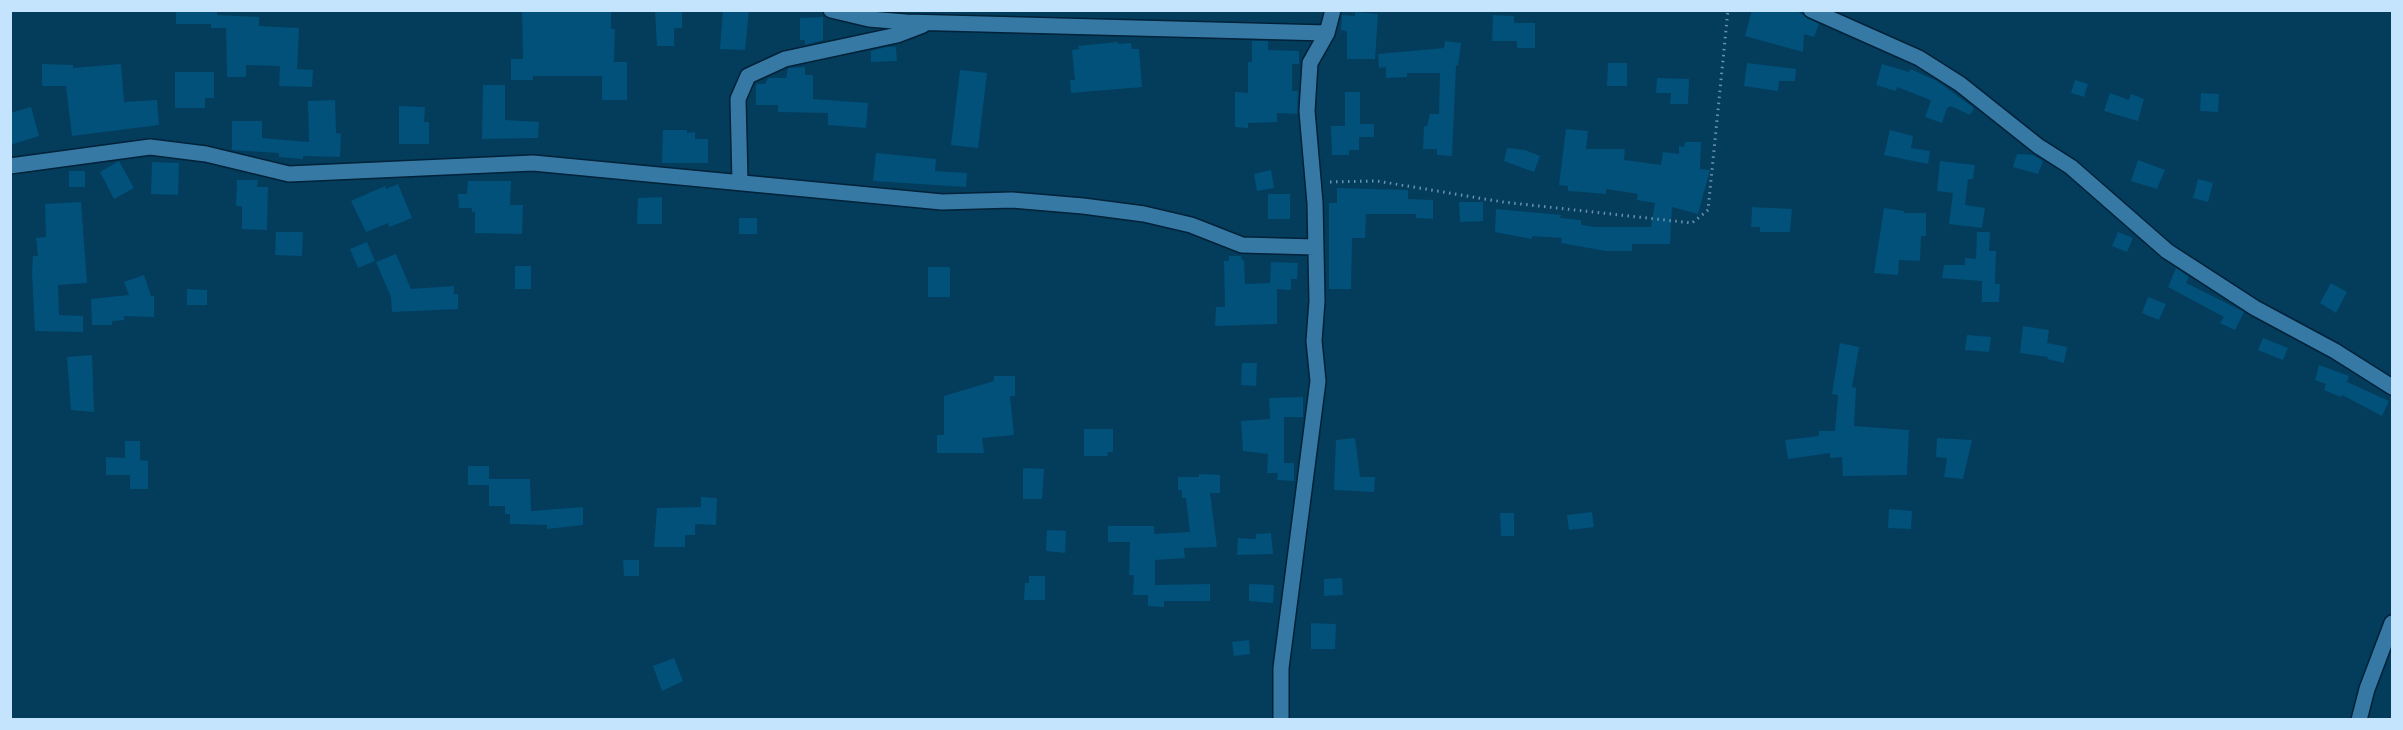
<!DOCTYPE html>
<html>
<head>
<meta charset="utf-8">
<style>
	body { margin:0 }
	#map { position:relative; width:2403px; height:730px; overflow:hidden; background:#043c5c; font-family:Manrope,sans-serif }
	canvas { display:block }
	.frame { position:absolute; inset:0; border:12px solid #c4e4fd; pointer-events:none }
</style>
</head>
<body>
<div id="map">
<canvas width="2403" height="730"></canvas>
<div class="frame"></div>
</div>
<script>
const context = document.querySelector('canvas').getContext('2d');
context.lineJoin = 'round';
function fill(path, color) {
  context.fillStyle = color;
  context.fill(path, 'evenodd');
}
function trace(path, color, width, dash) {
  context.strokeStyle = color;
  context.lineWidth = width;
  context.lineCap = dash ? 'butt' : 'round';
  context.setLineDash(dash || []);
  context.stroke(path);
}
fill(new Path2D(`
	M 176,10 L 217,11 L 217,15 L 259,17 L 259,26 L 299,28 L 297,69 L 313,70 L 312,87 L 279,86 L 280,66 L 246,65 L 246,77 L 227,77 L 226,28 L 211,28 L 211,24 L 176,24 Z
	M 522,10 L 611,10 L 611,29 L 615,29 L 614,62 L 627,62 L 627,100 L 602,100 L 602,76 L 533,76 L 533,80 L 511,80 L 511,59 L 523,59 Z
	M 655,10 L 682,10 L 682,28 L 674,28 L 674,46 L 657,46 Z
	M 723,10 L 749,10 L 745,50 L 720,49 Z
	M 1752,10 L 1795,10 L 1819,24 L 1814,37 L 1804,34 L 1803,52 L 1745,36 Z
	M 1355,12 L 1378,14 L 1375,59 L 1347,59 L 1347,31 L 1341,30 L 1342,15 L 1355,16 Z
	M 1493,15 L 1514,16 L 1514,23 L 1535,23 L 1535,48 L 1517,48 L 1517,41 L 1492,41 Z
	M 823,17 L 823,40 L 805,45 L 805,40 L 800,40 L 800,18 Z
	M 1252,41 L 1268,41 L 1268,50 L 1299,51 L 1299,64 L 1292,64 L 1292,91 L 1298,91 L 1297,114 L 1277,113 L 1277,122 L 1248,123 L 1248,128 L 1235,127 L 1235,92 L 1248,93 L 1248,62 L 1252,62 Z
	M 1445,41 L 1461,43 L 1458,66 L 1456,65 L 1452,156 L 1437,155 L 1437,149 L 1423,149 L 1424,126 L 1427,126 L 1430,114 L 1439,114 L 1440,73 L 1407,73 L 1407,77 L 1386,78 L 1386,67 L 1379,68 L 1378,54 L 1444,48 Z
	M 1118,42 L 1118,44 L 1131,43 L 1132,49 L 1139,49 L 1142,87 L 1071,93 L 1070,80 L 1075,80 L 1072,50 L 1079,49 L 1078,46 Z
	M 886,47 L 896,47 L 897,61 L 871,62 L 871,51 Z
	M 1608,63 L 1627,63 L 1627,86 L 1607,86 Z
	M 1747,63 L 1796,69 L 1795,81 L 1779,81 L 1778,91 L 1744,86 Z
	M 42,64 L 73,65 L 73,68 L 121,64 L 124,102 L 157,100 L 159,125 L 72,136 L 66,86 L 42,86 Z
	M 1882,64 L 1909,72 L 1910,69 L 1937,81 L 1974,108 L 1970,115 L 1951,106 L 1947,108 L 1942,123 L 1925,117 L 1931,101 L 1928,99 L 1897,87 L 1896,91 L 1876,85 Z
	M 805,67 L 805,75 L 813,75 L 813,99 L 868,103 L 866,128 L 828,125 L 828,113 L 778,112 L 778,105 L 756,105 L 756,84 L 765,84 L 768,78 L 786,78 L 788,68 Z
	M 960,70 L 987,73 L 978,148 L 951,145 Z
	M 175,72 L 214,72 L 214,98 L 205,98 L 205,108 L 175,108 Z
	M 1657,78 L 1689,79 L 1688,104 L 1670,104 L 1671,93 L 1656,93 Z
	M 2075,80 L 2088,84 L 2084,97 L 2071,93 Z
	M 483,85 L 505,85 L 505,120 L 539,122 L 538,138 L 482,139 Z
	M 1345,92 L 1360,92 L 1360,124 L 1374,124 L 1374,137 L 1359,137 L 1359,150 L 1349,150 L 1349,155 L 1332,155 L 1331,126 L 1345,126 Z
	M 2110,93 L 2129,100 L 2131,94 L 2144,99 L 2138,121 L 2104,111 Z
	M 2201,93 L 2219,94 L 2218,112 L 2200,111 Z
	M 335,100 L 336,133 L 341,134 L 340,157 L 303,156 L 303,159 L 279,157 L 279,153 L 232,150 L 232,121 L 262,121 L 262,138 L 309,142 L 308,101 Z
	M 399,106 L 425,107 L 424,122 L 429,122 L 429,144 L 399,144 Z
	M 31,107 L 39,136 L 10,145 L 10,113 Z
	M 1566,129 L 1588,131 L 1586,149 L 1625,149 L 1624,160 L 1661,165 L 1663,152 L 1679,154 L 1679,146 L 1684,147 L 1685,142 L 1701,142 L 1700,169 L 1710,170 L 1698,214 L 1672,207 L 1670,244 L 1632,244 L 1632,251 L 1606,251 L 1561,243 L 1562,238 L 1532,236 L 1532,239 L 1495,232 L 1496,209 L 1561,215 L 1560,218 L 1581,220 L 1581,225 L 1596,227 L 1651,227 L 1655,203 L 1637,200 L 1638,194 L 1606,189 L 1606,194 L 1582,192 L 1568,191 L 1568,186 L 1559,185 Z
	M 663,130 L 687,130 L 687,133 L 695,132 L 695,139 L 708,139 L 708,163 L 662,163 Z
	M 1890,130 L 1913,136 L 1911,148 L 1930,151 L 1928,164 L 1884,155 Z
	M 1507,148 L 1525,150 L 1540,156 L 1534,172 L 1504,161 Z
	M 876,153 L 936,159 L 935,171 L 967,173 L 966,187 L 873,181 Z
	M 2017,154 L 2033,155 L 2043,161 L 2038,174 L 2013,167 Z
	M 2138,160 L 2165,170 L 2157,189 L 2131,181 Z
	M 119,161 L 134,188 L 114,199 L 100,172 Z
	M 1940,161 L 1975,165 L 1973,179 L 1968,179 L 1965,205 L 1985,208 L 1982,228 L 1949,224 L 1953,193 L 1937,191 Z
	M 152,162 L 179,163 L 178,195 L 151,194 Z
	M 1271,170 L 1274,188 L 1257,191 L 1254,174 Z
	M 69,171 L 85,171 L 85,187 L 69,187 Z
	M 2198,179 L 2213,183 L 2208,202 L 2193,198 Z
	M 237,180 L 258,180 L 257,187 L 268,187 L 267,230 L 242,229 L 242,206 L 236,206 Z
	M 468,181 L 511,181 L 510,205 L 523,205 L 522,234 L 475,233 L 475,212 L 472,212 L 472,208 L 459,208 L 458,194 L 467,194 Z
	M 398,184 L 412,218 L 389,227 L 388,223 L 366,232 L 351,201 L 385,186 L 386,189 Z
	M 1337,188 L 1408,190 L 1408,199 L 1433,200 L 1433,219 L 1416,218 L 1416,214 L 1366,214 L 1365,238 L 1352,238 L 1351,289 L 1329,289 L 1329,203 L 1337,203 Z
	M 1268,194 L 1290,194 L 1290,219 L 1268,219 Z
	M 662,197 L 662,224 L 637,224 L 638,198 Z
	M 81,202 L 87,283 L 58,285 L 59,315 L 83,316 L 83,332 L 35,331 L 32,273 L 33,256 L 38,256 L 36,238 L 46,237 L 45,204 Z
	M 1459,202 L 1483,202 L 1483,221 L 1460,222 Z
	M 1752,207 L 1792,209 L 1790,232 L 1760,232 L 1760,227 L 1751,227 Z
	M 1884,208 L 1904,211 L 1904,213 L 1926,213 L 1926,236 L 1921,236 L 1920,261 L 1899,260 L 1898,275 L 1874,273 Z
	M 739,218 L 757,218 L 757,234 L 739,234 Z
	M 276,232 L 303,232 L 302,256 L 275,255 Z
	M 1977,232 L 1990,232 L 1989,251 L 1996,251 L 1995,284 L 2000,284 L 1999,302 L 1982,302 L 1982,281 L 1942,278 L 1944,265 L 1965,265 L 1965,258 L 1976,259 Z
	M 2118,232 L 2133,238 L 2127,252 L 2112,246 Z
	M 367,242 L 375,261 L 358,268 L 350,249 Z
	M 396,254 L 411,289 L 454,286 L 454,294 L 458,294 L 458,309 L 392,312 L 391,297 L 376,262 Z
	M 1229,256 L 1241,256 L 1242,260 L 1244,260 L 1245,284 L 1270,283 L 1271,262 L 1298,263 L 1297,279 L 1291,279 L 1291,290 L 1277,289 L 1277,324 L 1215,326 L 1216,307 L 1225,307 L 1224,261 L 1229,261 Z
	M 515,266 L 531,266 L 531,289 L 515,289 Z
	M 928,267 L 950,267 L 950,297 L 928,297 Z
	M 2176,268 L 2189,277 L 2186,283 L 2244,312 L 2235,330 L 2220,323 L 2224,317 L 2168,287 Z
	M 144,275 L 151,296 L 154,296 L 154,317 L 124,316 L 124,320 L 112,321 L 112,325 L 92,325 L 91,299 L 129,295 L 124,282 Z
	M 2331,283 L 2347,292 L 2336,313 L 2320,303 Z
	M 187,289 L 207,290 L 207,305 L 187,305 Z
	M 2148,297 L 2166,304 L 2159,320 L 2142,313 Z
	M 2023,326 L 2049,330 L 2047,343 L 2067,347 L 2064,363 L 2047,359 L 2048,357 L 2020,353 Z
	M 1967,335 L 1991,337 L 1989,352 L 1965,350 Z
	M 2263,338 L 2288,348 L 2283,360 L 2258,350 Z
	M 1840,343 L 1859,347 L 1852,387 L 1856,388 L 1854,426 L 1909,430 L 1907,475 L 1843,476 L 1842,457 L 1830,458 L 1830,453 L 1788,459 L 1785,440 L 1819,436 L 1819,431 L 1835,431 L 1838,395 L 1832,394 Z
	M 92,355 L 94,412 L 71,410 L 67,357 Z
	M 1242,363 L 1257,363 L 1256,386 L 1241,385 Z
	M 2319,365 L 2349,376 L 2347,382 L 2389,401 L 2382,416 L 2342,395 L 2341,397 L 2324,390 L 2326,384 L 2315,380 Z
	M 994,376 L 1015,376 L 1015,396 L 1010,396 L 1014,435 L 982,438 L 984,453 L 937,453 L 937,435 L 944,435 L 944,396 L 994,381 Z
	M 1303,397 L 1303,417 L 1284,417 L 1284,463 L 1294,463 L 1294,481 L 1277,480 L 1278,473 L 1267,473 L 1268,454 L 1243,451 L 1241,421 L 1270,419 L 1269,398 Z
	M 1084,429 L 1113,429 L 1113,452 L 1108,452 L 1107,456 L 1084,456 Z
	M 1355,438 L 1360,477 L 1375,477 L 1374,492 L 1334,490 L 1336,440 Z
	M 1937,438 L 1972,440 L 1963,479 L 1944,477 L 1947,458 L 1936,457 Z
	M 125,441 L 140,441 L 140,460 L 148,461 L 148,489 L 130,489 L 130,475 L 106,475 L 106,457 L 125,458 Z
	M 468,466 L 489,466 L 489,479 L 530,479 L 531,511 L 583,507 L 583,525 L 547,529 L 547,525 L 510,524 L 510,514 L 505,514 L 505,506 L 489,506 L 489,480 L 489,485 L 468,485 Z
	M 1023,468 L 1044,469 L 1042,499 L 1023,499 Z
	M 1199,474 L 1220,475 L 1220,493 L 1210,493 L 1217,547 L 1184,548 L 1185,558 L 1155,560 L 1155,585 L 1210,584 L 1210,601 L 1164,601 L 1164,607 L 1148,606 L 1148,595 L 1133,595 L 1134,575 L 1129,575 L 1130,542 L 1108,542 L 1108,526 L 1154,526 L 1154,534 L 1190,532 L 1186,498 L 1182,498 L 1182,490 L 1178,490 L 1178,477 L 1199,477 Z
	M 701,497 L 717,498 L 716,525 L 695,524 L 695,535 L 685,535 L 685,547 L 654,547 L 657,508 L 701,507 Z
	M 1889,509 L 1912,511 L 1911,529 L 1888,528 Z
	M 1592,512 L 1594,527 L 1569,530 L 1567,515 Z
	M 1500,513 L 1514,513 L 1514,536 L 1501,536 Z
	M 1047,530 L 1066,531 L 1065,553 L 1046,551 Z
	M 1271,533 L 1273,554 L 1237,555 L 1238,538 L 1256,539 L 1256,534 Z
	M 623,560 L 639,560 L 639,576 L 624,576 Z
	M 1029,576 L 1045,576 L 1045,600 L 1024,600 L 1025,583 L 1029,583 Z
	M 1342,578 L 1343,595 L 1324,596 L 1324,579 Z
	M 1249,584 L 1274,585 L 1273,603 L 1249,601 Z
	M 1311,623 L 1336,624 L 1335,649 L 1311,649 Z
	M 1249,640 L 1250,654 L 1234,656 L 1232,642 Z
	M 674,658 L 683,681 L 662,691 L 653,666 Z`), '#02517a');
const street = new Path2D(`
	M 831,10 L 869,19 L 906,22 L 1327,33
	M 1811,10 L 1919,58 L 1960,84 L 2038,146 L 2071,167 L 2167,251 L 2255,308 L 2335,351 L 2392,387
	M 10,166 L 150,147 L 206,154 L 289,174 L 533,163 L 942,202 L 1012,200 L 1083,206 L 1144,214 L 1191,225 L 1242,245 L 1315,247
	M 740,182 L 738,99 L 748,76 L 785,59 L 897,35 L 923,25
	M 1281,720 L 1281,668 L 1318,381 L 1314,341 L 1317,301 L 1315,203 L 1307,111 L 1310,63 L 1327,33 L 1333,10
	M 2359,720 L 2367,689 L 2392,623`);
trace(street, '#002238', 18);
trace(new Path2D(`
	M 1330,182 L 1377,181 L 1503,202 L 1692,223 L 1708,210 L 1728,10`), '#6792af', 3, [1.5, 4.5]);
trace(street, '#3779a5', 15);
</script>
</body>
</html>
